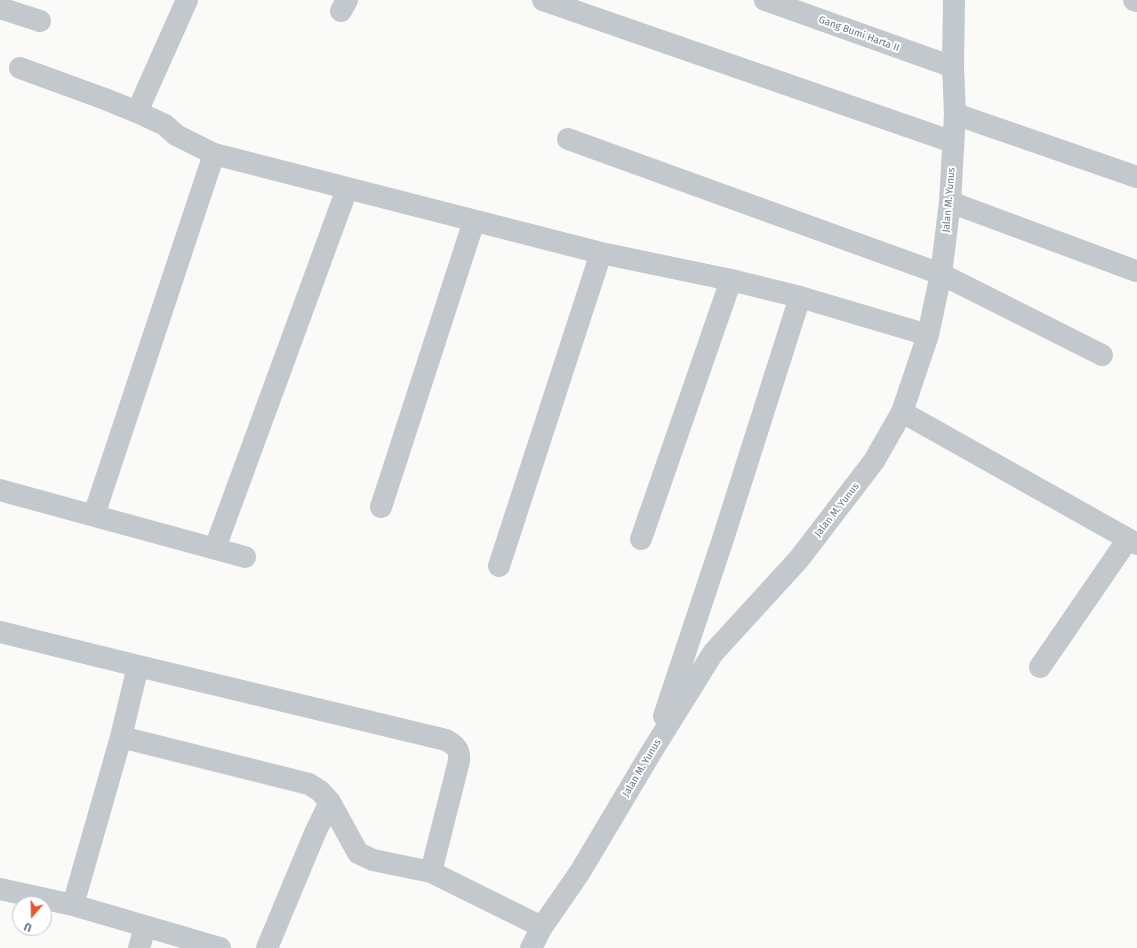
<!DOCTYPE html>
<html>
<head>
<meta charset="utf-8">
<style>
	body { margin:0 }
	#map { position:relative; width:1137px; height:948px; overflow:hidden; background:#fafaf8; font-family:"Fira Sans",sans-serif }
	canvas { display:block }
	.north { position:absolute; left:12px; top:896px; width:40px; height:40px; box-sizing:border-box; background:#fff; border:1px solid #c1c8cd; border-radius:50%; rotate:200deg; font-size:11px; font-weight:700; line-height:16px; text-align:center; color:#657683 }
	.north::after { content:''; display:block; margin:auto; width:14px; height:18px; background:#e4572e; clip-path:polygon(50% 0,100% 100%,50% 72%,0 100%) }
</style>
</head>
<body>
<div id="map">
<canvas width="1137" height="948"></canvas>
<div class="north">U</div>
</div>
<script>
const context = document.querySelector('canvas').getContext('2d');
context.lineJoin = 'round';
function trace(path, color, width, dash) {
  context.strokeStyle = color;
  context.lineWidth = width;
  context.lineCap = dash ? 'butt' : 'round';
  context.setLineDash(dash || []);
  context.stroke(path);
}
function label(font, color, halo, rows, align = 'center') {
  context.font = font + ' "Fira Sans",sans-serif';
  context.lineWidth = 4;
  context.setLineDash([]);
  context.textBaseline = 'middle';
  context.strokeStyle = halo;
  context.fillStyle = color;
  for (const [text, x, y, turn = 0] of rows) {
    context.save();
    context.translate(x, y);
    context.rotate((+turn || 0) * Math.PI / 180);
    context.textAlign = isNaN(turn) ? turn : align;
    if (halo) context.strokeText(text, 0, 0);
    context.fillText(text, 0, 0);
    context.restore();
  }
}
trace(new Path2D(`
	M 543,0 L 953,142
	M 765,0 L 953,67
	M 1134,0 L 1137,1
	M 0,8 L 40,21
	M 341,11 L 347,0
	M 20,68 L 105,99 L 137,112 L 165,125 L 176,135 L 214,154 L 601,253 L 731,280 L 800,297 L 928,335
	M 137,112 L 187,0
	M 955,114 L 1137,177
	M 568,139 L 941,274 L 1102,355
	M 950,202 L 1136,271
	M 902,412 L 1137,544
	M 0,490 L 245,557
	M 381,507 L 474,221
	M 94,515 L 214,154
	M 641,539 L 731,280
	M 215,548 L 347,189
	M 499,566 L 601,253
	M 0,632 L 138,666 L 446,740 C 456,746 460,749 459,761 L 431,872
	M 1040,667 L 1128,539
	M 664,716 L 722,542 L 800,297
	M 121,737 L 309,784 L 320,791 L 330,802 L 358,853 L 373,860 L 431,872 L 542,927
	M 0,889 L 73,905 L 121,737 L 138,666
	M 73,905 L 220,948
	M 139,948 L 145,927
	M 267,948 L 315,833 L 330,802
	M 531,948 L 542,927 L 580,872 L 652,751 L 713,653 L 799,559 L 874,461 L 902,412 L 928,335 L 941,274 L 950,202 L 955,114 L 953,67 L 954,0`), '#c3c8cc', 22);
label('10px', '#657683', '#fff', [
	["Gang Bumi Harta II",859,34,20],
	["Jalan M. Yunus",949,200,-85],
	["Jalan M. Yunus",837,510,-52],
	["Jalan M. Yunus",642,768,-59]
]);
</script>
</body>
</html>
